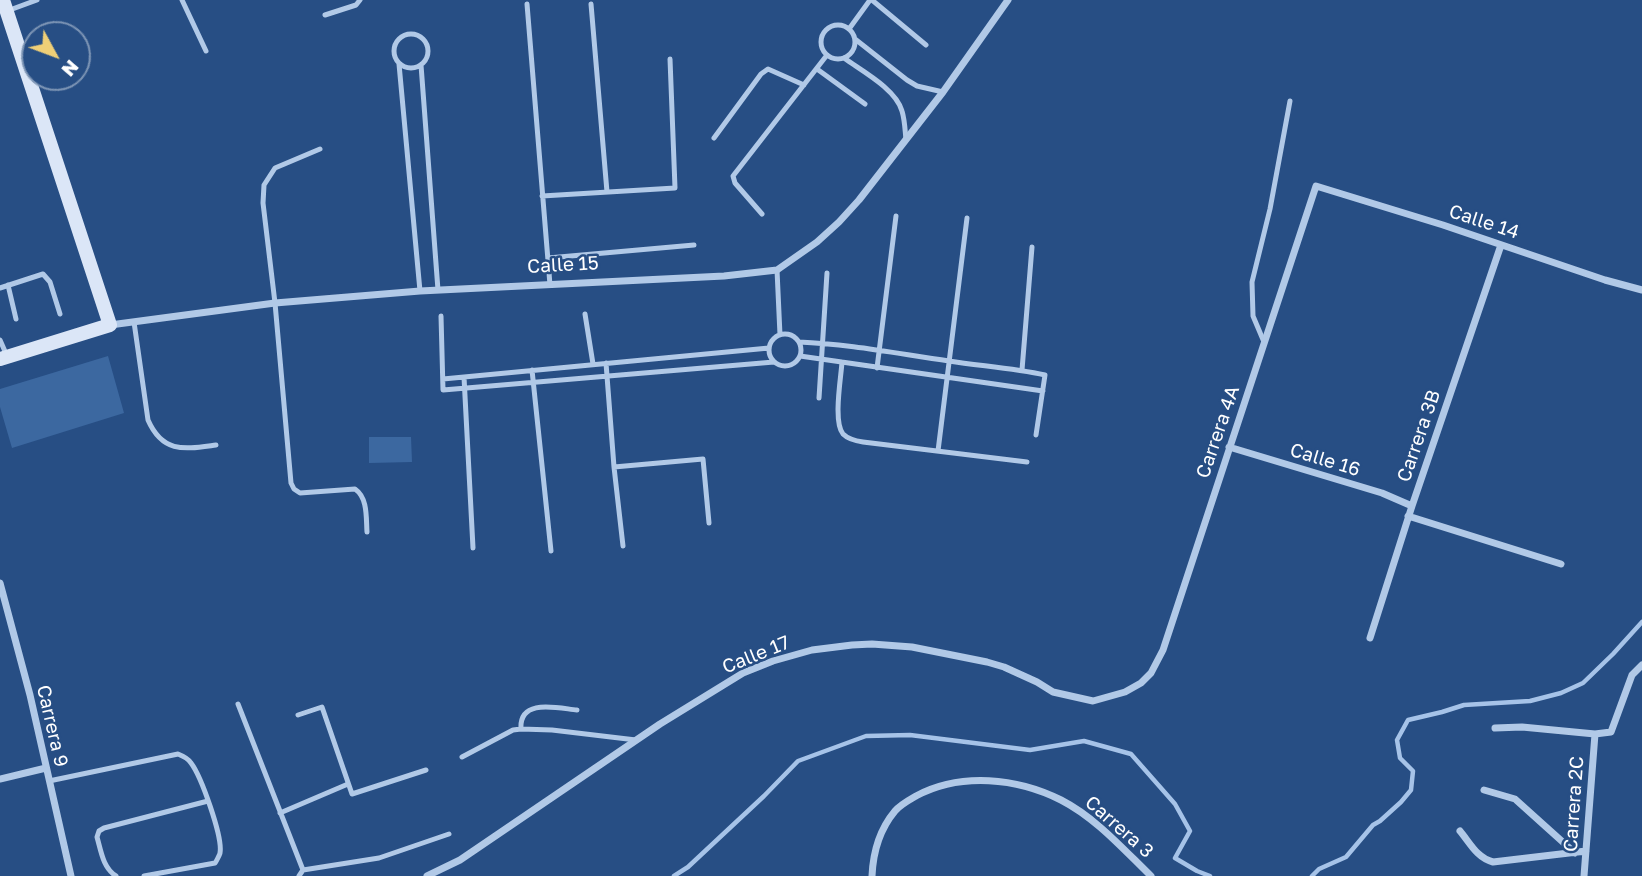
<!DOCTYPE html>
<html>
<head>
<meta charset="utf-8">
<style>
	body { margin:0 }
	#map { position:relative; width:1642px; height:876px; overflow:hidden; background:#274e84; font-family:"Golos Text",sans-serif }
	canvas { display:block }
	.north { position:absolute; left:21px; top:21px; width:70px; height:70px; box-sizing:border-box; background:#274e84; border:2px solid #7d95b5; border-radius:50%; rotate:131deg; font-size:19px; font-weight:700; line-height:28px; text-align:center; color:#fff }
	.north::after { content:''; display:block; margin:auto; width:24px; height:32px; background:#efcf77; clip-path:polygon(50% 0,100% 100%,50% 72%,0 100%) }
</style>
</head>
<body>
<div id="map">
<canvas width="1642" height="876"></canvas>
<div class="north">N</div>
</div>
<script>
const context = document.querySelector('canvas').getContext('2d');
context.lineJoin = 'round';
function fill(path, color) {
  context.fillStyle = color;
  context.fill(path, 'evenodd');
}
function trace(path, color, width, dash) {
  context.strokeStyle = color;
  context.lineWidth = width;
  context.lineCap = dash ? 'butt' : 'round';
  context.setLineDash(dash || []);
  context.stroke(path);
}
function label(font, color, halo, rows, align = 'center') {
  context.font = font + ' "Golos Text",sans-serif';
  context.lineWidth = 5;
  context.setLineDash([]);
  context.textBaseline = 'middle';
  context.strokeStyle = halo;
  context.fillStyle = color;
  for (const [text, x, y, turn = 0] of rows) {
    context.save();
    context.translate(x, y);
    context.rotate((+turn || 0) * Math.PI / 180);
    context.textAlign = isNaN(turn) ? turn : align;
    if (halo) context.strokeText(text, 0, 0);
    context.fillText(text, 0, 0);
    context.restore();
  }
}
fill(new Path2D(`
	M 108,356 L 124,413 L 12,448 L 0,407 L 0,389 Z
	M 369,437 L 411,437 L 412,462 L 369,463 Z`), '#3c68a0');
trace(new Path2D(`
	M 674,876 L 688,867 L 764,796 L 798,761 L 866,736 L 910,735 L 1030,750 L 1084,741 L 1131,754 L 1175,804 L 1190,831 L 1175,858 L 1197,871 L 1210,876
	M 1312,876 L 1319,869 L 1346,857 L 1373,825 L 1380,821 L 1401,802 L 1411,790 L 1413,771 L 1400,758 L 1397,740 L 1408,720 L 1442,712 L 1464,705 L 1530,701 L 1561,693 L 1583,683 L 1613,654 L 1642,622`), '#a6c3e8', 4.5);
trace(new Path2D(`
	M 182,0 L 206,51
	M 872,0 L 926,45
	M 527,4 L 550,285
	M 591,4 L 607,192
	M 7,11 L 37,0
	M 325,15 L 356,5 L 360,0
	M821 42a17 17 0 1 1 34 0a17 17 0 1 1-34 0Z
	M 849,29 L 870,0
	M394 51a17 17 0 1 1 34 0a17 17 0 1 1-34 0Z
	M 855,39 L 907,80 L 917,86 L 943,92
	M 844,58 C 862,71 896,89 902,111 C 905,121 905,131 906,140
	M 399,64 L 420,291
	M 421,65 L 438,290
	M 817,69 L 865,104
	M 714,138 L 761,74 L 768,69 L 804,85
	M 320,149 L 275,168 L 264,185 L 263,203 L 275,303 L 291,483 L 294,489 L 300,493 L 355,489 C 368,498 366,518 367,532
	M 542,196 L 675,188 L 670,59
	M 762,214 L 735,183 L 733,176 L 827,55
	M 548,258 L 694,245
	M 777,270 L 780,335
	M 8,285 L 16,319
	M 0,288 L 43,274 L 50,282 L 60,314
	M 585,314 L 593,364
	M 441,316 L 443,390 L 774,362
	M 134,322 L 148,420 C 163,454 185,449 216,445
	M769 350a16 16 0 1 1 32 0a16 16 0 1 1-32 0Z
	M 0,340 L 7,356
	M 799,342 C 849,344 899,354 949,361 C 981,366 1013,368 1045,375 L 1036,435
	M 1264,342 L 1253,316 L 1252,282 L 1270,209 L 1290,101
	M 800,356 L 1043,391
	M 842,362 C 841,378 833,422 843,434 C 848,439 856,441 863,442 L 1027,462
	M 606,363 L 614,467 L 623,546
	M 877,368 L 896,216
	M 532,370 L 551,551
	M 1022,370 L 1032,247
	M 464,377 L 473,548
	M 443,379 L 769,348
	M 819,398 L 827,273
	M 938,451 L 967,218
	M 614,467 L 703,459 L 709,523
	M 238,704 L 303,870
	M 298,715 L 322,707 L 352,794 L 426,770
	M 521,729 C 519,698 557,708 577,710
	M 462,757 L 513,730 L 521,729 L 552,730 L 636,740
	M 49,781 L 178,754 C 183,756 188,758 191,763 C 201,776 223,837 220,853 C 220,854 216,862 215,863 L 144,876
	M 280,813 L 348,784
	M 116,876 C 103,868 101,851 97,837 L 99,831 L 104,828 L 208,801
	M 299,876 L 303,870 L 379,858 L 449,834`), '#b1c9e7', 5);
trace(new Path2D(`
	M 110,325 L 275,303 L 420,291 L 724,276 L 777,270 L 817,242 L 839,222 L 859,200 L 943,92 L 1008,0
	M 1229,447 L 1382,493 L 1412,506
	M 1408,516 L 1561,564
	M 0,583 L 30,695 L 71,876
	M 1370,638 L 1412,506 L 1501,245
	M 1495,728 L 1522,727 L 1595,734 L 1611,732 L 1632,675 L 1642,665
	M 0,779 L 46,768
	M 1484,790 L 1515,799 L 1575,853
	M 1460,831 C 1470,843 1477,858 1493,862 L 1586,851
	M 427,876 L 460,860 L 660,724 L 743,673 L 773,661 L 812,650 L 852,645 L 872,644 L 912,647 L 987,662 L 1004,667 L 1037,682 L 1053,692 L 1093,701 L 1125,692 L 1141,683 L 1151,673 L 1163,650 L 1316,186 L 1443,225 L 1605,280 L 1642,290
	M 872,876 C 873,853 880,829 895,811 C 900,805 909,800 916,796 C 961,772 1017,778 1061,800 C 1096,818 1123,849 1151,876
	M 1584,876 L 1595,734`), '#b1c9e7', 7);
trace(new Path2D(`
	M 0,359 L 110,325 L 3,0`), '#dbe6f7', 14);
label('19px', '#fff', '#274e84', [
	["Calle 14",1484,222,18],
	["Calle 15",563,265,-3],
	["Carrera 4A",1218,432,-71],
	["Carrera 3B",1419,436,-71],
	["Calle 16",1325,460,17],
	["Calle 17",756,655,-22],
	["Carrera 9",52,726,77],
	["Carrera 2C",1574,804,-86],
	["Carrera 3",1119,827,41]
]);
</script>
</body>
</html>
